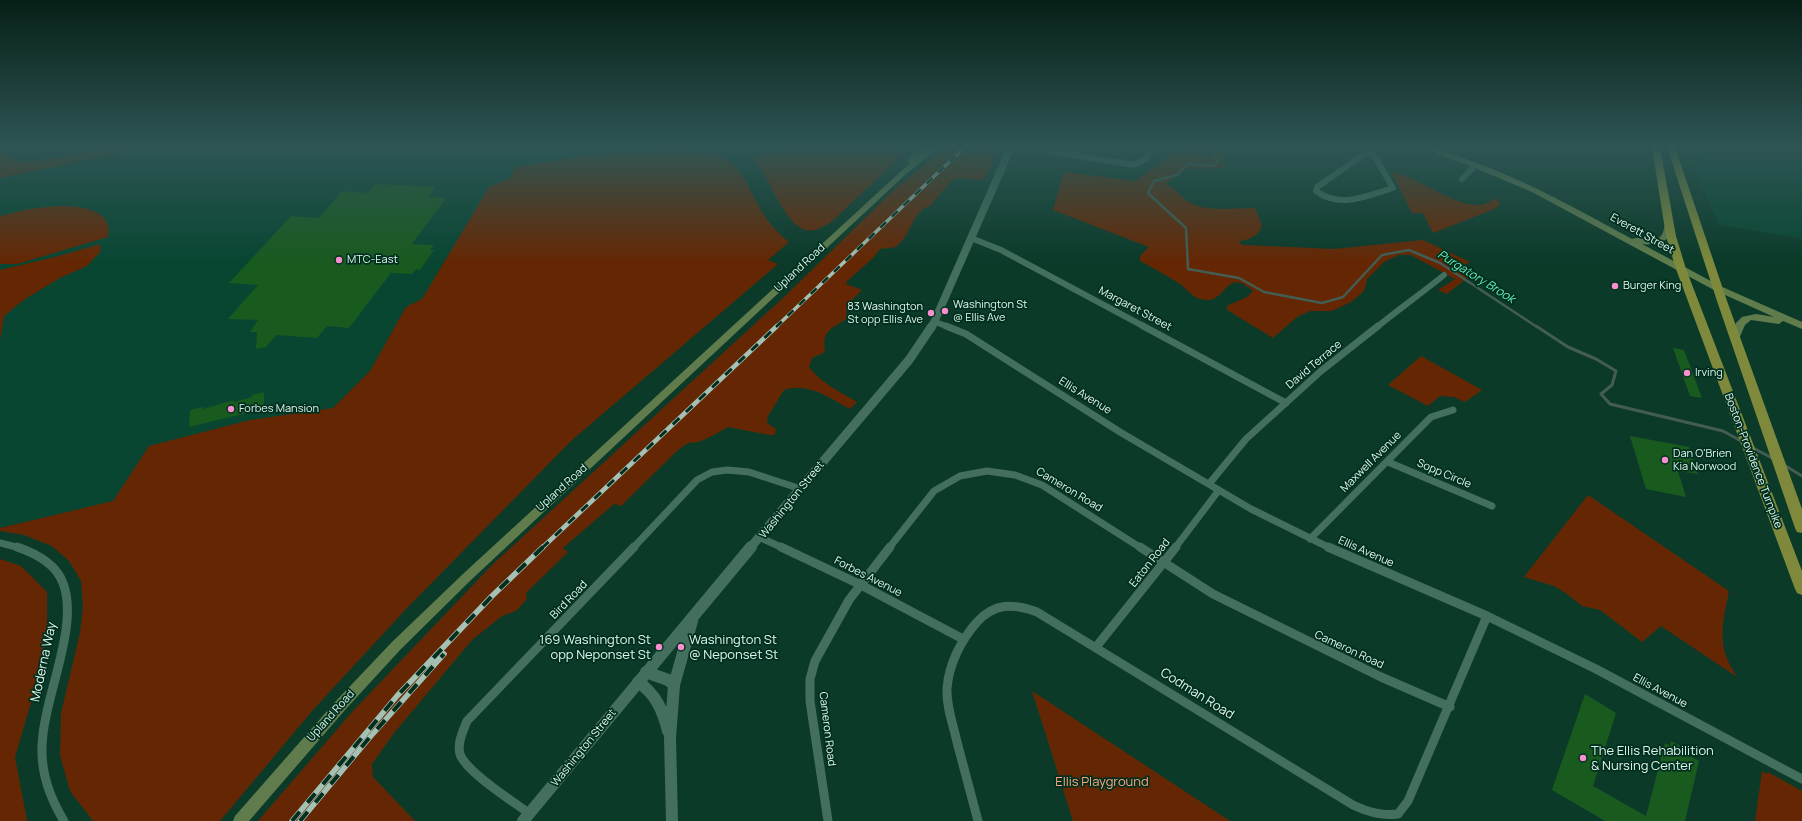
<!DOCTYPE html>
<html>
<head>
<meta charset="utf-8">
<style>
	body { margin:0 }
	canvas { display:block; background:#0b3a29 }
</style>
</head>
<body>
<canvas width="1802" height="821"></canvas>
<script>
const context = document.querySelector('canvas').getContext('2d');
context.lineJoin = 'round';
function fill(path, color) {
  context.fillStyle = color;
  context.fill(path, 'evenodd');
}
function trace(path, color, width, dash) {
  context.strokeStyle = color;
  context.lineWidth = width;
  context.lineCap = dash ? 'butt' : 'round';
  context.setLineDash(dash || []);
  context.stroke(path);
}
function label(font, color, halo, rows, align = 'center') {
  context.font = font + ' Manrope,sans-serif';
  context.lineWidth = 3.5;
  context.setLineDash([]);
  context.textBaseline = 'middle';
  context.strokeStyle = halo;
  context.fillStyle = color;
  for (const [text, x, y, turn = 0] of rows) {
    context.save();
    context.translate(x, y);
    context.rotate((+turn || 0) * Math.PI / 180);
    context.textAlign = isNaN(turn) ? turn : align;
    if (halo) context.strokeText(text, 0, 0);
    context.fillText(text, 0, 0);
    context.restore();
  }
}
fill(new Path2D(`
	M 149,147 L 595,147 L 596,154 L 516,167 L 509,179 L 489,187 L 422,299 L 406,307 L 370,371 L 333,408 L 250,420 L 149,446 L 113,501 L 0,528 L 0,178 Z
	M 1686,152 L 1802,159 L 1802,239 L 1719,225 Z`), '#084632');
fill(new Path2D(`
	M 0,147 L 7,147 L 13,159 L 21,162 L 50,159 L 111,147 L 148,147 L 0,178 Z
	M 786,147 L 911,147 L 830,223 C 822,227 815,232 806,230 C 788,226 774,191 765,176 C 762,170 757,164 752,158 Z
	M 946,147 L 999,147 L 985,178 L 982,180 L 959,178 L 951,181 L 931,205 L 923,209 L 917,215 L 905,237 L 896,247 L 880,249 L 873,258 L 847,281 L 846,284 L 862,290 L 847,305 L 846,319 C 830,330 822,330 825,352 L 812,358 L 809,367 C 821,383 840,392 857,402 L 850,409 C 829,398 808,382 784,390 L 768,416 L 767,423 L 776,429 L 775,435 L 769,435 L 728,427 L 714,435 L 699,442 L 688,443 L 678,450 L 621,506 L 614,504 L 563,548 L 568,552 L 526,593 L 527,599 L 516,611 L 502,616 L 472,640 L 394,733 L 372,764 L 373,777 L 415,821 L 258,821 L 353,711 L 492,565 L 784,297 L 894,190 Z
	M 1172,147 L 1222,147 L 1225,168 L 1187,169 L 1165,184 C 1176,187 1180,198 1190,203 C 1209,212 1235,208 1255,208 L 1262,226 C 1258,236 1251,239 1240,241 L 1239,243 L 1243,245 L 1334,249 L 1423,240 L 1470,262 L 1460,267 L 1472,274 L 1447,294 L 1438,290 L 1455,279 L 1411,255 L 1399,255 L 1384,262 L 1367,279 L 1364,291 L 1351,302 L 1332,311 L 1310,311 L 1297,317 L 1273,338 L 1227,310 L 1227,306 L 1247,297 L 1253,291 C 1227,268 1228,297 1209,300 C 1206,300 1199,299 1197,298 C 1191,295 1186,288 1180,284 C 1167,276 1154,268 1140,261 L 1140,256 L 1149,247 L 1053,210 L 1064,172 L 1136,181 L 1171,154 Z
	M 667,148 C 685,148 702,149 718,155 C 744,165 750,194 764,215 C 771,226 779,234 789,242 L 768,260 L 778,264 L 572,440 L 406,609 L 312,711 L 220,821 L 93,821 L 70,791 L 60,755 L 61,713 L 80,633 L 83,606 L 81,581 L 69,561 L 52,546 L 24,535 L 0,531 L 0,528 L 113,501 L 149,446 L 250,420 L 333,408 L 370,371 L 406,307 L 422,299 L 489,187 L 509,179 L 516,167 L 596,154 Z
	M 1391,172 C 1417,173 1471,223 1494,198 L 1500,203 L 1497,208 L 1433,233 L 1423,213 L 1412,213 Z
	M 58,206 C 78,206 114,208 108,237 L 17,264 L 0,264 L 0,216 L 29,209 Z
	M 100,244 L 101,251 L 87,266 L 60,278 L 25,299 L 4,316 L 0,340 L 0,270 L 55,257 Z
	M 1421,356 L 1482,390 L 1465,402 L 1454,397 L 1440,396 L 1428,406 L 1388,385 Z
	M 1588,495 L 1729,591 C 1722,626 1716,646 1737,677 L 1661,626 L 1642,642 L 1600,610 L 1582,606 L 1567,594 L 1554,586 L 1524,577 Z
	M 0,559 L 21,566 L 47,592 L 47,631 L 33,696 L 15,757 L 27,821 L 0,821 Z
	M 1032,691 L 1230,821 L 1073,821 Z
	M 1762,771 L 1768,774 L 1768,772 L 1802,791 L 1802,821 L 1755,821 Z`), '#652703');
trace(new Path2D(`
	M 1207,147 L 1218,161 L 1214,166 L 1187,164 L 1177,175 L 1154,181 L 1148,193 L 1186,228 L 1188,269 L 1239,278 L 1264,292 L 1322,303 L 1343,297 L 1382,255 L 1409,250 L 1440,263 L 1537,327`), '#435d52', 2.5);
trace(new Path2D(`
	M 1536,326 L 1568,347 L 1596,359 L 1616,371 L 1612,385 L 1601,394 L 1610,404 L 1723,431 L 1743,442
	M 1753,448 L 1774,459
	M 1784,465 L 1802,476`), '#435d52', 3);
fill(new Path2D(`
	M 376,184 L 435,187 L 428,197 L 446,198 L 412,244 L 434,245 L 430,250 L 434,250 L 420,270 L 416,269 L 412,274 L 391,273 L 349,328 L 327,326 L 317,338 L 276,335 L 266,347 L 256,349 L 257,332 L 250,332 L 258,320 L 228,319 L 258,285 L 229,283 L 291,216 L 319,218 L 342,191 L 368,193 Z
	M 1673,348 L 1684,350 L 1702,398 L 1690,396 Z
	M 264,392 L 264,407 L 247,413 L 189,427 L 190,410 L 203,407 L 203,409 L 234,400 L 234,402 L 252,397 L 252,395 Z
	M 1630,436 L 1689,447 L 1698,474 L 1678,471 L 1686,497 L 1646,489 Z
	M 1585,694 L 1616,713 L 1593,786 L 1646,816 L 1665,743 L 1670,746 L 1671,741 L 1686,749 L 1685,754 L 1699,761 L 1685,821 L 1605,821 L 1552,790 Z`), '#195a1f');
trace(new Path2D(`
	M 1048,151 L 1134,165 L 1146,159 L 1152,147
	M 1369,151 L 1377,160 L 1393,188 C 1367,196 1340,209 1316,191 L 1317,187 Z
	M 1462,179 L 1476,165
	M 971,238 L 1001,250 L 1145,327
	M 935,322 L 949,327
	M 1377,327 C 1399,309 1422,293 1444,275`), '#436f5c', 6);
trace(new Path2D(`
	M 946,326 L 966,334 L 1120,432 L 1251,509 L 1330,548
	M 1143,326 L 1286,403
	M 1388,462 L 1492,506
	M 1209,484 L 1246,439 L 1321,371 L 1378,326
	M 761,538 L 783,548
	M 1310,539 L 1431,417 L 1453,410
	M 0,543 L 20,548
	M 633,548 L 697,480 L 712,472 L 727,470 L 749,472 L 801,489
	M 889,548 L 934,491 L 960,476 L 987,471 L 1015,475 L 1042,485 L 1141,548
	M 1175,548 L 1219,490`), '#436f5c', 7);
trace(new Path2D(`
	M 17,547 C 35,553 56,564 63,583 C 80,627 43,698 42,747 C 41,774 50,798 64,821
	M 781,547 L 861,585 L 963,639
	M 1140,547 L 1213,594 L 1381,677 L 1450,707
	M 1328,547 L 1487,616 L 1596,669 L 1802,779
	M 1096,647 L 1176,547
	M 530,814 C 514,802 466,772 460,754 C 457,743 463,731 467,721 L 634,547
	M 828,821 L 810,701 L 810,679 L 815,661 L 849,600 L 890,547
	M 978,821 C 971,795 964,768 957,742 C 953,724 946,706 947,688 C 949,664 961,640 977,622 C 994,603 1014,603 1037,612 L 1353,805 C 1368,812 1381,816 1398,814 L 1408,801 L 1487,616`), '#436f5c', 9);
trace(new Path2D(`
	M 932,327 L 1011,147`), '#436f5c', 8);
trace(new Path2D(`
	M 750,548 L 909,360 L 932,326`), '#436f5c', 9);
trace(new Path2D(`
	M 646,672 L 668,680 L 674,685
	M 638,682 C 656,694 663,711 668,731
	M 523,821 L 751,547
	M 672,821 L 670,738 L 674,685 L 692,621`), '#436f5c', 12);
fill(new Path2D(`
	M 919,147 L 927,147 L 920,155 L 930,147 L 939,147 L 905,175 L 472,579 L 400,650 L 345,710 L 249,821 L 233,821 L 235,816 L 335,702 L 392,642 L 464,573 L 910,163 L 907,161 Z
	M 1418,147 C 1434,147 1448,153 1463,158 C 1522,178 1577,209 1632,239 C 1641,235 1653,245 1661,236 C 1664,232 1664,227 1666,223 L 1672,223 C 1677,241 1654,246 1642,244 L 1720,286 L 1802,322 L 1802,329 L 1783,321 L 1779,324 L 1751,320 L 1745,325 L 1738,341 L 1732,341 L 1730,339 L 1736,323 L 1742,317 L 1756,314 L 1774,317 L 1714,290 L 1532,192 L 1473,167 Z`), '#607c4c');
fill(new Path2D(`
	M 1652,147 L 1660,147 L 1676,236 L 1686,269 L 1802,571 L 1802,595 L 1797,593 L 1795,589 L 1676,269 L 1666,236 Z
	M 1667,147 L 1675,147 L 1727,301 L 1802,509 L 1802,533 L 1797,532 L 1795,528 L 1717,301 Z`), '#7e893b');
const railFar2 = new Path2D(`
	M 776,327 L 965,147`);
const railFar1 = new Path2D(`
	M 542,548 L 777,326`);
const rail = new Path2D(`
	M 292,821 L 397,696 L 492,596 L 543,547
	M 300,821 L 370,737 L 444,654`);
trace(railFar2, '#a3c1b4', 3.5);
trace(railFar1, '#a3c1b4', 4.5);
trace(rail, '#a3c1b4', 5.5);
trace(railFar2, '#002f1f', 2.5, [8]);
trace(railFar1, '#002f1f', 3, [9]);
trace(rail, '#002f1f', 4, [12]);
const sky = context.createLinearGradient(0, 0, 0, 262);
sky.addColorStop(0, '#062017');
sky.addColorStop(0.56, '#2e5554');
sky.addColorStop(1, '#2e555400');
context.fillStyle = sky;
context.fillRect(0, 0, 1802, 262);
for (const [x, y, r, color] of [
	[339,260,4,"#f790cd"],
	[1615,286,4,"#f790cd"],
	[945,311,4,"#f790cd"],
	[931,313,4,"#f790cd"],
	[1687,373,4,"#f790cd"],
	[231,409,4,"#f790cd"],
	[1665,460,4,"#f790cd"],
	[659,647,4,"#f790cd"],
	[681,647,4,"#f790cd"],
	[1583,758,4,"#f790cd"]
]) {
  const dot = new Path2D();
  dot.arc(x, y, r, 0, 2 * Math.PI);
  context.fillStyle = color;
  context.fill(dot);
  trace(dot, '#002f1f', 1.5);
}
label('11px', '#dff6eb', '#002f1f', [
	["Everett Street",1642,234,29],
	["Upland Road",800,268,-43],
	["Margaret Street",1135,309,28],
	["David Terrace",1314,365,-40],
	["Ellis Avenue",1085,396,32],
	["Boston-Providence Turnpike",1753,461,69],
	["Maxwell Avenue",1371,462,-45],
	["Sopp Circle",1444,474,23],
	["Upland Road",562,488,-42],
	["Cameron Road",1069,490,31],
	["Washington Street",792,500,-51],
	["Ellis Avenue",1366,552,24],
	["Eaton Road",1150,563,-52],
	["Forbes Avenue",868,577,27],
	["Bird Road",569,600,-46],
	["Cameron Road",1349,650,25],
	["Ellis Avenue",1660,691,28],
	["Upland Road",331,716,-48],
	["Cameron Road",827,729,83],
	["Washington Street",584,748,-51]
]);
label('11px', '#dff6eb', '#002f1f', [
	["MTC-East",347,260],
	["Burger King",1623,286],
	["Washington St",953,305],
	["@ Ellis Ave",953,318],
	["83 Washington",923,307,"right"],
	["St opp Ellis Ave",923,320,"right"],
	["Irving",1695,373],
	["Forbes Mansion",239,409],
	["Dan O'Brien",1673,454],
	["Kia Norwood",1673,467]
], 'left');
label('italic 12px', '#68f0bb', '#002f1f', [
	["Purgatory Brook",1476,277,32]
]);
label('13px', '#dff6eb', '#002f1f', [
	["169 Washington St",651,640,"right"],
	["opp Neponset St",651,655,"right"],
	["Washington St",689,640],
	["@ Neponset St",689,655],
	["The Ellis Rehabilition",1591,751],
	["& Nursing Center",1591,766]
], 'left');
label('13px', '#dff6eb', '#002f1f', [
	["Moderna Way",44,662,-78],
	["Codman Road",1197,694,32]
]);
label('13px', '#fca781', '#002f1f', [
	["Ellis Playground",1102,782]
]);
</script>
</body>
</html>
